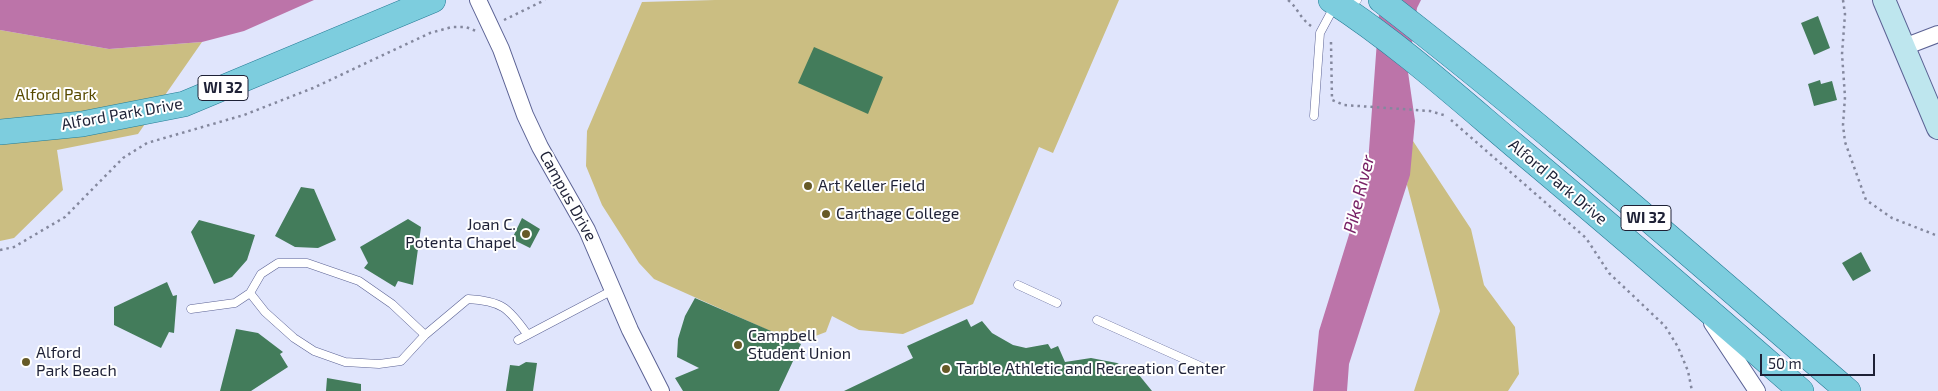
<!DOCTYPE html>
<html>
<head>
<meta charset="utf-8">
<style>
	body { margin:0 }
	#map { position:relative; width:1938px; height:391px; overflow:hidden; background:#e0e5fc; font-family:"Exo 2",sans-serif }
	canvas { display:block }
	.scale { position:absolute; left:1760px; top:354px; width:115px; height:22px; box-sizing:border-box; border:2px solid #1e2136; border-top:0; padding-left:6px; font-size:15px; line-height:18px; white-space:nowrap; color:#1e2136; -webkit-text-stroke:4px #fff; paint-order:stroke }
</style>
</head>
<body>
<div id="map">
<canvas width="1938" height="391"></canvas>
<div class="scale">50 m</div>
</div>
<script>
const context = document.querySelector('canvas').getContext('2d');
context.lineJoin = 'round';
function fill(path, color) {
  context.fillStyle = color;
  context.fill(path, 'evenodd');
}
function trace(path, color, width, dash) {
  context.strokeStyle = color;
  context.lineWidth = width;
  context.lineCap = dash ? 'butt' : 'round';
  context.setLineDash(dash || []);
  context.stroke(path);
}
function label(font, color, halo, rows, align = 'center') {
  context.font = font + ' "Exo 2",sans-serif';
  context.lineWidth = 4;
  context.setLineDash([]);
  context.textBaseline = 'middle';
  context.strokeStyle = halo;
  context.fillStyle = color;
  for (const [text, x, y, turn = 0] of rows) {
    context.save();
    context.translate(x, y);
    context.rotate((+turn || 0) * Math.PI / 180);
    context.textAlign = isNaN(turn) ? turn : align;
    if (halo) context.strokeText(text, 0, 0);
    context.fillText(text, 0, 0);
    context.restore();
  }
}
fill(new Path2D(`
	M 715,0 L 1119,0 L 1053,153 L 1039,147 L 973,304 L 903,334 L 859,330 L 832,316 L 826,332 L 797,343 L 654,279 L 639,263 L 602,205 L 586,166 L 587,131 L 642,2 Z
	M 0,30 L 109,49 L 202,42 L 138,134 L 57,150 L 63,190 L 14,238 L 0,241 Z
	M 1413,141 L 1471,229 L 1484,285 L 1515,327 L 1519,374 L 1508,391 L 1414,391 L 1440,311 L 1407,185 Z`), '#cbbe82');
fill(new Path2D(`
	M 0,0 L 314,0 L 244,31 L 202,42 L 109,49 L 0,30 Z
	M 1380,0 L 1421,0 L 1417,8 L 1408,72 L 1415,121 L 1410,175 L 1349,364 L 1347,391 L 1313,391 L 1319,331 L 1367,177 Z`), '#bc74a9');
fill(new Path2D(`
	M 1818,16 L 1830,48 L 1814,55 L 1801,23 Z
	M 814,47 L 883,77 L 868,114 L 798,83 Z
	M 1820,80 L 1821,84 L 1832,81 L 1837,100 L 1814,106 L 1808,84 Z
	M 301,187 L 314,189 L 336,240 L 318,248 L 295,247 L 275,236 Z
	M 522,218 L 540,229 L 530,248 L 512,239 Z
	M 408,219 L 421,227 L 413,285 L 398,281 L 395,287 L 364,268 L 368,263 L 360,247 Z
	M 199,220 L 255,235 L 247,260 L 232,277 L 214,284 L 191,232 Z
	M 1861,252 L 1871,271 L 1853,281 L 1842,263 Z
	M 167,282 L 173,296 L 177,295 L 174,333 L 169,332 L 161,348 L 114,325 L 114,307 Z
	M 695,298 L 801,344 L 779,391 L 683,391 L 675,378 L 699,368 L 677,357 L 678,339 L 685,316 Z
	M 967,319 L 971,327 L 982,321 L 992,333 L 1013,345 L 1026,348 L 1048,344 L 1051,349 L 1058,346 L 1065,362 L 1091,358 L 1117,363 L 1139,375 L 1152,391 L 844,391 L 913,358 L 907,346 Z
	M 236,329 L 258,333 L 283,352 L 280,354 L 288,367 L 251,391 L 220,391 Z
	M 526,362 L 537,363 L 533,391 L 506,391 L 510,365 L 519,366 Z
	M 327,378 L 361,384 L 361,391 L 326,391 Z`), '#437c5b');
const lane = new Path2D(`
	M 1344,2 L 1357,0
	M 1314,116 L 1320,33 L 1334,7
	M 1018,285 L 1057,303
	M 191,309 L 235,303 L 250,293
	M 1097,320 L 1202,367
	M 425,335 L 392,304 L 359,281 L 307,263 L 278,263 L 261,274 L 250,293 L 265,312 L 294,338 L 314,351 L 345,362 L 379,364 L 401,361 L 425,335 L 468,299 C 501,301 508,307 527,334
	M 518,340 L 613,290`);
const street = new Path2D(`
	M 478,0 L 501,49 L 525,115 L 540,147 L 587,230 L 630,330 L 661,391
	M 1904,47 L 1938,34
	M 1712,323 L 1757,391`);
const secondary = new Path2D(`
	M 1884,0 L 1938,128`);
const primary = new Path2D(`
	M 1331,0 C 1396,42 1455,95 1514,145 C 1611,226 1706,308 1801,391
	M 1381,0 C 1542,124 1694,259 1848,391
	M 0,132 L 82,124 L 184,104 L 433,0`);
trace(lane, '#5b6294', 9);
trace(street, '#5b6294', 18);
trace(secondary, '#5b6294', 24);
trace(primary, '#247b95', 26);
trace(new Path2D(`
	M 1288,0 C 1298,8 1299,17 1311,26
	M 1843,0 L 1845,14 L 1842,54 L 1845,97 L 1843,125 L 1845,142 L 1866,200 L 1892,218 L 1938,236
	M 504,20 L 545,0
	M 1331,42 L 1332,100 L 1344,105 L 1430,111 L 1447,116
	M 1451,120 L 1586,238 L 1609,273 L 1665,326 L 1678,347 L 1688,371 L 1692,391
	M 0,250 L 14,247 L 65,217 L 123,158 L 147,143 L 244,115 L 313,88 L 430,33 L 452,27 L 466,27 L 476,31`), '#84889e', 2.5, [2.5, 4]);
trace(lane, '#fff', 8);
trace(street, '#fff', 16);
trace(secondary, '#bee6ee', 22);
trace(primary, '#7dcdde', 25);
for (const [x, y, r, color] of [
	[808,186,5,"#665a27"],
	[826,214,5,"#665a27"],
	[526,234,5,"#665a27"],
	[738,345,5,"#665a27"],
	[26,362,5,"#665a27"],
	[946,369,5,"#665a27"]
]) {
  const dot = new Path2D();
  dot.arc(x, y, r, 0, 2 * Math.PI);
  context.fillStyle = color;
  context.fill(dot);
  trace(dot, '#fff', 2);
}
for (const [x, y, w] of [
	[223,88,50],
	[1646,218,50]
]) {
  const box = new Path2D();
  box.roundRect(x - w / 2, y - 12.5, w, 25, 4);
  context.fillStyle = '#fff';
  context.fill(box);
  trace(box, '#1e2136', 1);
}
label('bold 15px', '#1e2136', null, [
	["WI 32",223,88],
	["WI 32",1646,218]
]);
label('16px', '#584a00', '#fff', [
	["Alford Park",56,95]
]);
label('16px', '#1e2136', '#fff', [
	["Alford Park Drive",122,114,-10],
	["Alford Park Drive",1558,182,40],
	["Campus Drive",568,196,61]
]);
label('16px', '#1e2136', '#fff', [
	["Art Keller Field",818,186],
	["Carthage College",836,214],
	["Joan C.",516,225,"right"],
	["Potenta Chapel",516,243,"right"],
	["Campbell",748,336],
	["Student Union",748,354],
	["Alford",36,353],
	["Park Beach",36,371],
	["Tarble Athletic and Recreation Center",956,369]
], 'left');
label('italic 18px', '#792267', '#fff', [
	["Pike River",1359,194,-76]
]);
</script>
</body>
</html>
